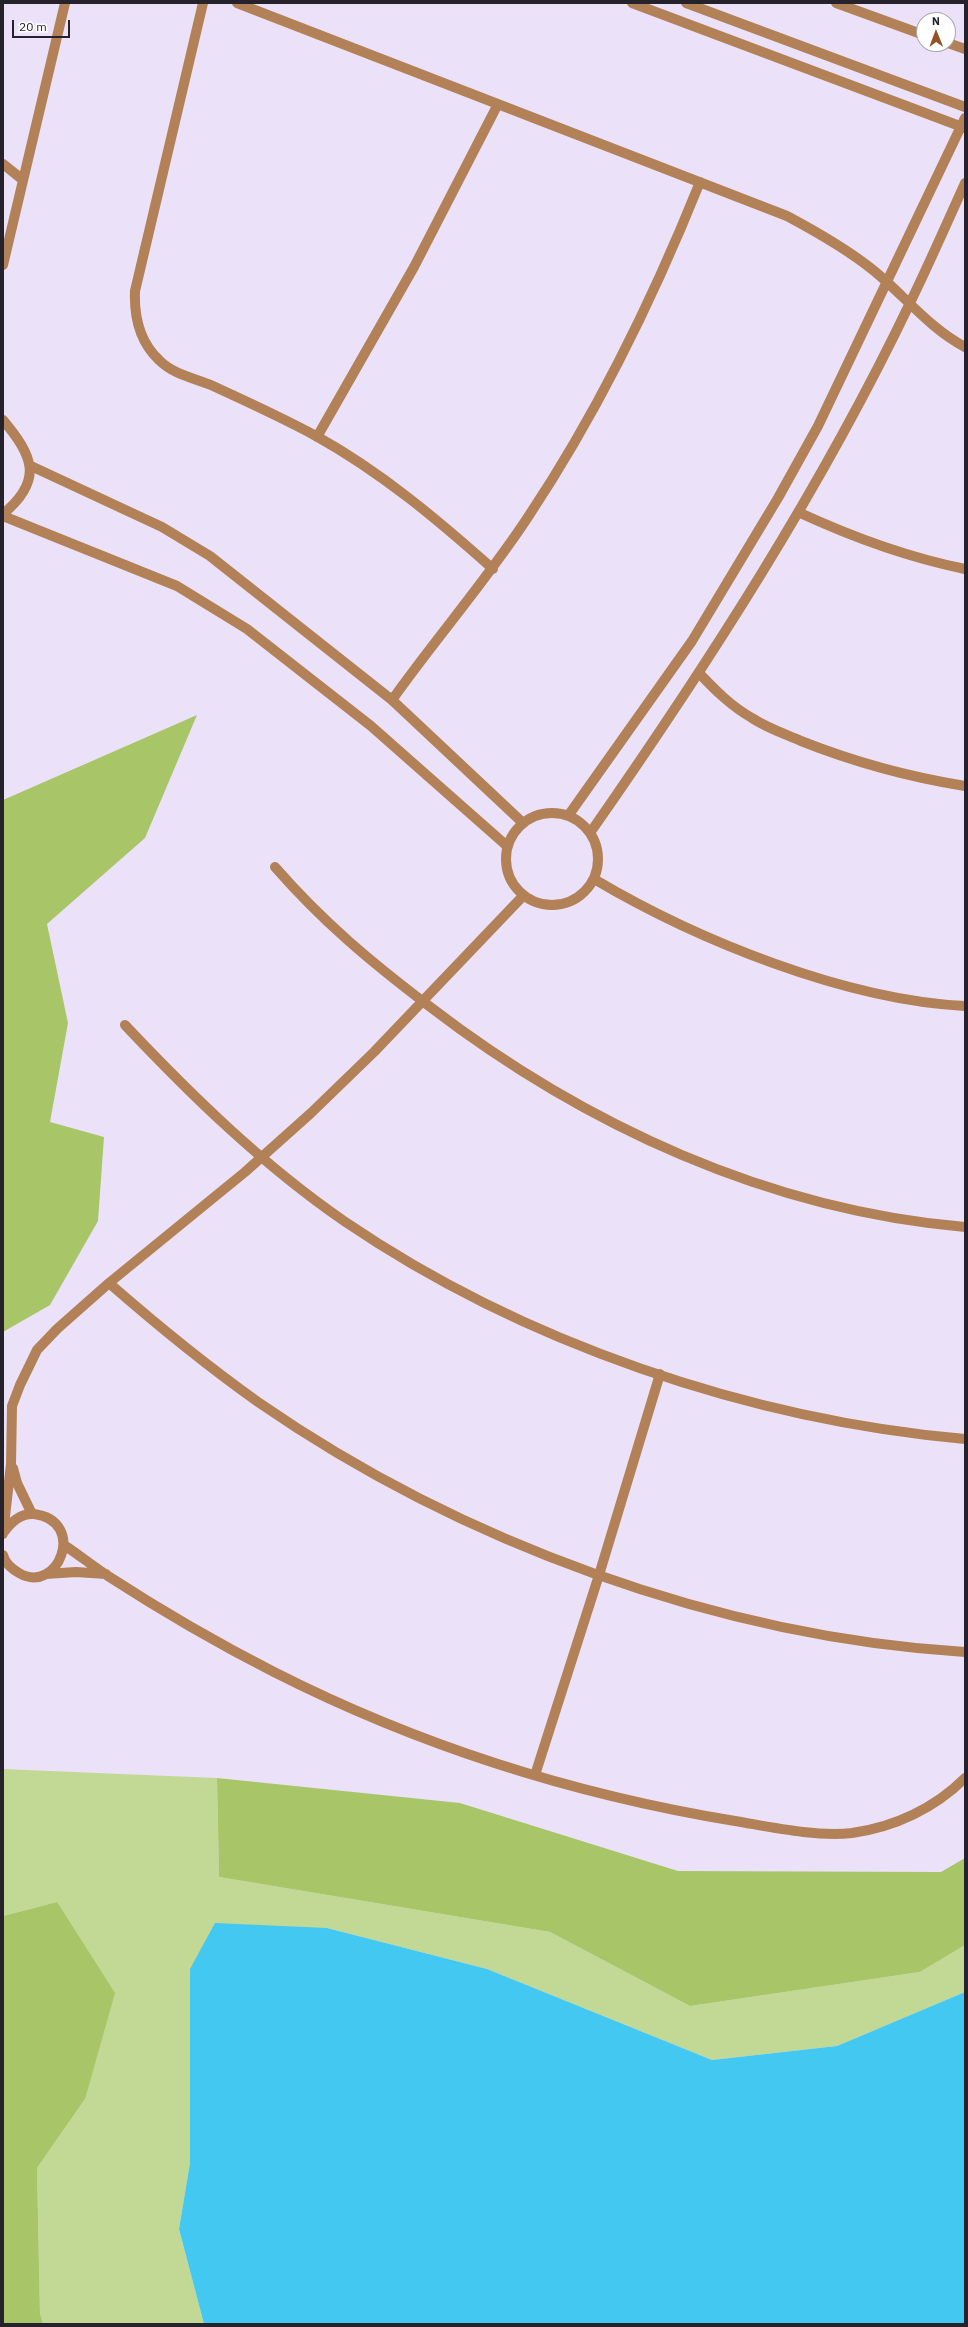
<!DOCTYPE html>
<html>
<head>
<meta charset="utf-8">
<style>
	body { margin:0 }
	#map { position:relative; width:968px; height:2327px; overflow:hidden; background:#ebe2f9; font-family:"IBM Plex Sans",sans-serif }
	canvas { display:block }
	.frame { position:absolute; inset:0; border:4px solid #26222b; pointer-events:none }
	.north { position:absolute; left:916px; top:12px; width:40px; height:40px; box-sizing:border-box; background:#fff; border:1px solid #a8a7aa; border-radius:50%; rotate:359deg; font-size:11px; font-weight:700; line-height:16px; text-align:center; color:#26222b }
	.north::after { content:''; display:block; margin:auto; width:14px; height:18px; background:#955124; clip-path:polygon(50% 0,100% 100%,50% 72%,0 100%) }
	.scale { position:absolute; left:12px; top:20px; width:58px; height:18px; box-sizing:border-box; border:2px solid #26222b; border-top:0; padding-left:5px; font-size:12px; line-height:14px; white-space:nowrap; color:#26222b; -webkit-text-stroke:3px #fff; paint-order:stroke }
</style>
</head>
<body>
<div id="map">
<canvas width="968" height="2327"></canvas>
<div class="frame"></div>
<div class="north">N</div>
<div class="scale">20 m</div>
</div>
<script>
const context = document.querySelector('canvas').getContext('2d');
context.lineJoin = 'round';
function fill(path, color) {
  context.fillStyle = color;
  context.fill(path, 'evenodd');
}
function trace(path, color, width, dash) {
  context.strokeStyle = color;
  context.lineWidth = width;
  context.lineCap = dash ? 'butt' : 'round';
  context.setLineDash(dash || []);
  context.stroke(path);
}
fill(new Path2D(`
	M 3,1769 L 217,1778 L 219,1877 L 550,1932 L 690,2006 L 920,1972 L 965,1945 L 965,1992 L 837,2046 L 712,2060 L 487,1969 L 327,1928 L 190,1970 L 190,2163 L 179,2229 L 204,2324 L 43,2324 L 40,2313 L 37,2168 L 85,2099 L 57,1902 L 3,1916 Z`), '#c2d996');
fill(new Path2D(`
	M 197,715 L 145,838 L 47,924 L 68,1023 L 50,1122 L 104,1137 L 98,1221 L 50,1305 L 3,1332 L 3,800 Z
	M 217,1778 L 460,1803 L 678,1871 L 941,1872 L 965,1858 L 965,1945 L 920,1972 L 690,2006 L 550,1932 L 219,1877 Z
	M 57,1902 L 115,1993 L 85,2099 L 37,2168 L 40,2313 L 43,2324 L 3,2324 L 3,1916 Z`), '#a8c667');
fill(new Path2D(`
	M 215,1923 L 327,1928 L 487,1969 L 712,2060 L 837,2046 L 965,1992 L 965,2324 L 204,2324 L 179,2229 L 190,2163 L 190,1969 Z`), '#42c8f1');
trace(new Path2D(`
	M 203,3 L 135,291 C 134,316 140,342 159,360 C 174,375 194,378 213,386 C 248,402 283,418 316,436 C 381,472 438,520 493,569
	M 237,3 L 787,216 C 817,232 847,249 873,270 C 904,295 929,328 965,347
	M 632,3 L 965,128
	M 686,3 L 965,107
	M 836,3 L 924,35
	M 948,43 L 965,49
	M 3,164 L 23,180
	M 3,265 L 65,3
	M 3,420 C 33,456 44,480 3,514
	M 317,437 L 414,267 L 498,104
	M 31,466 L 162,527 L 210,556 L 392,700 L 523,823
	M 798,512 C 852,537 906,557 965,569
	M 3,516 L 177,586 L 247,629 L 371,726 L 507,846
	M 699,673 C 715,690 731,706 752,718 C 767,728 785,734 801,741 C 854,762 909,777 965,786
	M 392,700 C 436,638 486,581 528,517 C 598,412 653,299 700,182
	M506 859a46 46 0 1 1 92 0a46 46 0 1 1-92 0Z
	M 568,816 L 692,641 L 778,498 L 818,426 L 965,118
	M 590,833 C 708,664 821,489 910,303 C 929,264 947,223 965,183
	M 275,867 C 323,922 371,962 429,1006 C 584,1125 768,1210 965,1227
	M 594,879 C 697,940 845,1000 965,1006
	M 125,1025 C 192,1096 263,1165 344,1221 C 523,1343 750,1420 965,1439
	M 109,1283 C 157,1325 206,1365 258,1402 C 460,1542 719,1637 965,1652
	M 13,1468 L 17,1483 L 32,1514
	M 3,1534 L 11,1464 L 12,1406 L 20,1385 L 37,1350 L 57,1329 L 109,1283 L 245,1172 L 311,1113 L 374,1052 L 523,896
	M 64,1545 C 79,1555 93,1566 108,1576 C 162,1611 217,1643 274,1672 C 418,1745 576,1795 735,1821 C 771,1827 816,1837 852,1833 C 895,1827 935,1808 965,1778
	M 3,1555 C 5,1563 12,1569 19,1573 C 58,1596 88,1521 34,1514 C 21,1513 11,1522 4,1532
	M 46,1574 L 76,1572 L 106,1574
	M 535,1775 L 599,1575 L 660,1374`), '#b38158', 10);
</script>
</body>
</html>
